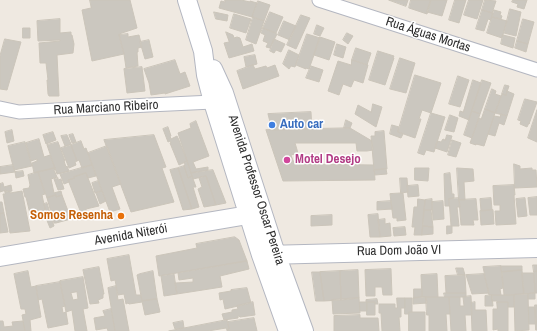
<!DOCTYPE html>
<html>
<head>
<meta charset="utf-8">
<style>
	body { margin:0 }
	canvas { display:block; background:#efe9e1 }
</style>
</head>
<body>
<canvas width="537" height="331"></canvas>
<script>
const context = document.querySelector('canvas').getContext('2d');
context.lineJoin = 'round';
function fill(path, color) {
  context.fillStyle = color;
  context.fill(path, 'evenodd');
}
function trace(path, color, width, dash) {
  context.strokeStyle = color;
  context.lineWidth = width;
  context.lineCap = dash ? 'butt' : 'round';
  context.setLineDash(dash || []);
  context.stroke(path);
}
function label(font, color, halo, rows, align = 'center') {
  context.font = font + ' "Archivo Narrow",sans-serif';
  context.lineWidth = 3;
  context.setLineDash([]);
  context.textBaseline = 'middle';
  context.strokeStyle = halo;
  context.fillStyle = color;
  for (const [text, x, y, turn = 0] of rows) {
    context.save();
    context.translate(x, y);
    context.rotate((+turn || 0) * Math.PI / 180);
    context.textAlign = isNaN(turn) ? turn : align;
    if (halo) context.strokeText(text, 0, 0);
    context.fillText(text, 0, 0);
    context.restore();
  }
}
const building = new Path2D(`
	M 90,0 L 130,0 L 137,28 L 119,34 L 124,54 L 92,61 L 82,10 L 91,8 Z
	M 225,0 L 241,0 L 250,2 L 250,1 L 257,3 L 252,17 L 219,8 L 221,1 L 225,2 Z
	M 389,0 L 408,0 L 406,6 Z
	M 411,0 L 431,0 L 427,14 L 409,8 Z
	M 431,0 L 447,0 L 442,16 L 427,12 Z
	M 455,0 L 466,0 L 459,23 L 449,20 Z
	M 469,0 L 483,0 L 477,19 L 464,15 Z
	M 485,0 L 496,1 L 492,13 L 482,10 Z
	M 513,0 L 527,0 L 524,9 L 517,7 L 518,4 L 512,2 Z
	M 258,1 L 270,5 L 264,21 L 252,17 Z
	M 510,9 L 521,12 L 516,36 L 504,33 Z
	M 482,10 L 493,13 L 491,20 L 488,19 L 484,31 L 476,29 Z
	M 494,10 L 501,12 L 500,15 L 502,16 L 501,19 L 492,17 Z
	M 214,12 L 228,15 L 227,21 L 216,19 Z
	M 270,12 L 283,17 L 276,33 L 263,28 Z
	M 234,14 L 251,19 L 246,33 L 230,28 Z
	M 301,15 L 310,18 L 296,49 L 287,45 Z
	M 253,17 L 264,21 L 256,44 L 246,40 Z
	M 492,17 L 507,21 L 502,38 L 487,33 Z
	M 60,19 L 60,33 L 71,32 L 71,35 L 72,35 L 74,44 L 73,53 L 57,55 L 59,96 L 49,96 L 48,94 L 47,80 L 48,80 L 46,63 L 40,63 L 39,43 L 60,41 L 60,40 L 38,41 L 37,21 Z
	M 523,19 L 534,22 L 528,44 L 517,41 Z
	M 284,21 L 296,26 L 290,40 L 278,35 Z
	M 317,25 L 324,28 L 320,36 L 314,34 Z
	M 23,28 L 30,28 L 30,38 L 23,38 Z
	M 263,28 L 277,34 L 270,48 L 266,47 L 268,43 L 263,41 L 265,35 L 261,33 Z
	M 226,32 L 233,35 L 234,38 L 237,37 L 240,38 L 243,47 L 252,44 L 254,51 L 229,58 L 224,43 L 229,42 Z
	M 347,33 L 353,36 L 348,44 L 343,40 Z
	M 128,34 L 128,37 L 139,35 L 142,47 L 138,48 L 138,52 L 137,52 L 138,66 L 126,68 L 124,54 L 119,35 Z
	M 307,34 L 320,38 L 309,69 L 306,68 L 306,69 L 296,65 Z
	M 503,35 L 515,38 L 513,48 L 501,44 Z
	M 320,37 L 335,42 L 329,60 L 314,55 Z
	M 5,39 L 21,42 L 7,90 L 0,89 L 0,56 Z
	M 274,39 L 285,44 L 281,52 L 276,50 L 274,53 L 270,51 Z
	M 149,40 L 153,57 L 145,59 L 140,42 Z
	M 517,41 L 528,44 L 526,52 L 515,48 Z
	M 337,44 L 346,47 L 343,58 L 334,55 Z
	M 356,48 L 371,53 L 367,65 L 352,60 Z
	M 289,50 L 299,55 L 295,67 L 291,66 L 289,69 L 283,64 Z
	M 378,51 L 394,56 L 393,58 L 394,58 L 385,85 L 369,80 Z
	M 255,55 L 257,64 L 246,67 L 244,57 Z
	M 400,58 L 415,63 L 406,93 L 390,89 Z
	M 175,60 L 180,74 L 185,72 L 190,86 L 165,94 L 165,93 L 151,95 L 149,83 L 144,69 Z
	M 352,60 L 368,65 L 363,83 L 354,80 L 351,87 L 343,84 L 339,95 L 328,91 L 338,61 L 351,65 Z
	M 253,65 L 255,69 L 266,66 L 267,68 L 275,65 L 279,76 L 243,89 L 237,71 Z
	M 311,66 L 323,70 L 319,82 L 306,78 Z
	M 142,67 L 145,91 L 127,93 L 124,69 Z
	M 415,75 L 441,83 L 431,113 L 422,110 L 419,119 L 421,119 L 415,138 L 398,132 Z
	M 458,76 L 469,80 L 460,107 L 449,104 Z
	M 473,80 L 481,83 L 469,120 L 459,116 L 460,111 L 463,112 Z
	M 482,80 L 491,83 L 480,114 L 472,111 Z
	M 505,85 L 509,86 L 506,95 L 502,94 Z
	M 492,89 L 496,91 L 495,94 L 501,96 L 495,113 L 485,109 Z
	M 507,91 L 514,94 L 507,116 L 495,113 L 502,94 L 506,95 Z
	M 525,99 L 537,102 L 529,124 L 529,123 L 527,127 L 520,124 L 521,121 L 518,120 Z
	M 373,104 L 382,107 L 376,127 L 355,114 L 358,105 L 371,112 Z
	M 485,109 L 495,113 L 484,146 L 476,144 L 476,145 L 470,143 L 479,118 L 481,119 Z
	M 537,110 L 537,142 L 528,138 Z
	M 472,111 L 480,114 L 472,138 L 464,135 Z
	M 311,112 L 312,129 L 272,130 L 268,114 Z
	M 431,113 L 445,117 L 434,152 L 426,150 L 424,155 L 418,153 Z
	M 501,114 L 507,116 L 504,125 L 499,123 L 495,136 L 488,134 L 494,116 L 500,117 Z
	M 450,115 L 458,118 L 454,132 L 445,130 Z
	M 346,120 L 352,123 L 350,128 L 344,128 Z
	M 196,121 L 209,156 L 193,162 L 196,169 L 208,167 L 208,170 L 191,173 L 178,133 L 191,128 L 190,124 Z
	M 392,125 L 399,127 L 398,132 L 403,134 L 401,138 L 390,134 Z
	M 168,127 L 171,136 L 170,136 L 171,139 L 177,136 L 179,140 L 187,161 L 179,165 L 170,143 L 171,143 L 170,141 L 168,142 L 163,129 Z
	M 350,128 L 372,141 L 373,150 L 367,151 L 357,151 L 356,143 L 295,143 L 298,153 L 291,155 L 294,163 L 299,163 L 299,164 L 374,165 L 375,180 L 283,181 L 266,130 Z
	M 12,130 L 14,141 L 7,143 L 5,132 Z
	M 384,131 L 387,169 L 374,170 L 371,136 L 375,136 L 375,132 Z
	M 53,132 L 56,140 L 46,144 L 43,135 Z
	M 73,134 L 76,142 L 72,143 L 69,135 Z
	M 67,135 L 71,144 L 65,146 L 61,136 Z
	M 154,135 L 166,167 L 162,168 L 174,202 L 131,212 L 104,140 Z
	M 447,135 L 452,136 L 447,152 L 435,148 L 437,141 L 441,142 L 443,139 L 445,140 Z
	M 39,139 L 44,157 L 50,155 L 55,168 L 34,173 L 32,163 L 37,161 L 37,159 L 31,161 L 26,143 Z
	M 452,140 L 461,143 L 456,157 L 448,155 Z
	M 81,141 L 84,149 L 86,148 L 92,165 L 82,168 L 79,160 L 77,161 L 71,145 Z
	M 25,142 L 32,166 L 14,170 L 8,146 Z
	M 58,142 L 65,161 L 64,161 L 66,167 L 67,166 L 69,171 L 57,174 L 47,145 Z
	M 71,145 L 77,161 L 75,162 L 76,165 L 69,168 L 61,148 Z
	M 107,146 L 121,184 L 112,187 L 120,209 L 110,212 L 88,153 Z
	M 187,161 L 192,176 L 188,178 L 184,166 L 185,165 L 184,163 Z
	M 514,164 L 520,166 L 520,169 L 532,168 L 532,170 L 536,170 L 537,187 L 515,188 Z
	M 13,165 L 15,172 L 0,174 L 0,167 Z
	M 92,165 L 96,176 L 88,178 L 86,173 L 74,177 L 75,178 L 68,180 L 69,182 L 64,184 L 60,174 Z
	M 184,166 L 188,178 L 192,176 L 196,187 L 193,187 L 199,207 L 192,209 L 178,168 Z
	M 55,168 L 55,169 L 54,170 L 57,177 L 51,179 L 54,193 L 61,191 L 62,195 L 56,197 L 56,195 L 47,198 L 38,172 Z
	M 177,168 L 178,168 L 192,209 L 183,210 L 170,170 Z
	M 415,168 L 429,168 L 428,181 L 415,180 Z
	M 457,168 L 473,169 L 474,181 L 464,182 L 465,200 L 459,200 Z
	M 386,169 L 387,174 L 375,175 L 374,170 Z
	M 213,170 L 226,203 L 216,205 L 206,176 L 193,179 L 191,173 Z
	M 23,171 L 24,176 L 16,178 L 15,172 Z
	M 38,172 L 45,194 L 42,195 L 47,218 L 38,219 L 37,217 L 31,218 L 26,197 L 25,197 L 23,189 L 29,188 L 30,185 L 28,175 Z
	M 86,173 L 99,206 L 86,209 L 86,211 L 81,213 L 68,180 L 75,178 L 74,177 Z
	M 450,173 L 452,194 L 454,194 L 454,198 L 449,199 L 449,206 L 445,206 L 444,174 Z
	M 206,176 L 216,205 L 204,207 L 198,189 L 202,187 L 199,178 Z
	M 58,178 L 58,180 L 61,179 L 64,189 L 58,190 L 54,179 Z
	M 400,178 L 407,178 L 408,192 L 401,193 Z
	M 98,181 L 102,191 L 95,193 L 92,183 Z
	M 3,183 L 4,187 L 11,185 L 12,191 L 6,192 L 6,190 L 0,192 L 0,184 Z
	M 418,185 L 419,196 L 408,197 L 407,186 Z
	M 514,185 L 515,195 L 514,195 L 516,224 L 496,225 L 495,211 L 500,211 L 500,205 L 494,205 L 493,186 Z
	M 5,191 L 10,191 L 10,193 L 22,191 L 30,231 L 10,233 L 3,194 L 5,194 Z
	M 102,191 L 106,201 L 100,204 L 96,193 Z
	M 401,193 L 403,193 L 406,220 L 397,221 L 397,218 L 393,218 L 390,194 Z
	M 56,195 L 56,197 L 62,195 L 71,219 L 56,223 L 54,223 L 47,198 Z
	M 537,197 L 537,215 L 530,215 L 528,198 Z
	M 459,198 L 460,207 L 457,207 L 459,226 L 451,226 L 449,199 Z
	M 491,198 L 492,210 L 481,211 L 480,199 Z
	M 525,198 L 527,216 L 518,217 L 516,199 Z
	M 418,199 L 425,200 L 422,235 L 414,235 L 415,227 L 412,227 L 414,207 L 417,207 Z
	M 432,199 L 432,210 L 424,210 L 425,200 Z
	M 476,199 L 478,220 L 473,220 L 474,225 L 461,225 L 459,200 Z
	M 391,201 L 392,209 L 377,210 L 377,202 Z
	M 443,201 L 444,219 L 433,220 L 432,202 Z
	M 0,202 L 2,202 L 4,213 L 0,214 Z
	M 47,203 L 54,226 L 50,228 L 46,218 L 47,218 L 44,204 Z
	M 424,210 L 431,210 L 433,227 L 423,226 Z
	M 493,210 L 494,224 L 481,225 L 480,211 Z
	M 4,213 L 8,232 L 0,233 L 0,214 Z
	M 378,214 L 380,237 L 370,237 L 368,215 Z
	M 332,215 L 332,225 L 311,226 L 311,216 Z
	M 385,219 L 385,224 L 390,223 L 391,236 L 380,237 L 378,220 Z
	M 423,226 L 433,227 L 433,234 L 422,235 Z
	M 447,226 L 452,226 L 452,233 L 447,234 Z
	M 405,227 L 406,235 L 394,236 L 393,228 Z
	M 235,237 L 239,240 L 247,261 L 159,276 L 156,256 L 197,248 L 196,244 Z
	M 129,255 L 136,295 L 141,295 L 142,302 L 129,304 L 128,303 L 126,304 L 124,294 L 118,295 L 115,280 L 111,281 L 107,259 Z
	M 247,261 L 249,269 L 220,276 L 222,287 L 177,294 L 175,283 L 193,282 L 193,278 L 179,280 L 178,273 Z
	M 533,265 L 537,265 L 537,271 L 534,272 Z
	M 501,266 L 503,288 L 500,289 L 501,295 L 489,295 L 483,267 Z
	M 501,266 L 522,266 L 522,270 L 502,272 Z
	M 99,267 L 104,294 L 103,294 L 103,298 L 98,300 L 99,303 L 90,304 L 83,270 Z
	M 456,268 L 463,268 L 465,275 L 458,275 Z
	M 391,269 L 392,295 L 383,295 L 382,287 L 375,287 L 375,296 L 366,296 L 365,270 Z
	M 358,270 L 359,298 L 341,300 L 340,271 Z
	M 522,270 L 524,294 L 504,295 L 502,272 Z
	M 28,271 L 31,287 L 36,286 L 41,317 L 30,320 L 31,331 L 25,331 L 22,315 L 26,314 L 25,309 L 21,309 L 14,274 Z
	M 153,271 L 157,299 L 142,301 L 137,275 L 139,274 Z
	M 340,271 L 341,300 L 324,301 L 320,272 Z
	M 537,271 L 537,293 L 535,293 L 534,272 Z
	M 312,272 L 320,272 L 324,301 L 316,301 Z
	M 522,273 L 534,273 L 535,293 L 524,294 Z
	M 174,274 L 177,294 L 164,296 L 161,276 Z
	M 437,274 L 438,297 L 422,297 L 421,275 Z
	M 484,274 L 489,293 L 472,294 L 466,275 Z
	M 465,275 L 466,293 L 446,293 L 445,276 Z
	M 83,277 L 88,308 L 83,309 L 87,331 L 75,331 L 72,310 L 66,312 L 60,281 ZM 77,292 L 78,299 L 73,300 L 71,293 Z
	M 60,282 L 65,306 L 62,307 L 63,313 L 66,312 L 68,324 L 48,328 L 42,299 L 38,300 L 36,286 Z
	M 116,286 L 118,300 L 123,299 L 129,331 L 115,331 L 108,288 Z
	M 247,288 L 251,303 L 225,309 L 223,299 L 220,300 L 219,293 L 231,291 L 231,290 Z
	M 414,289 L 422,289 L 422,297 L 414,298 Z
	M 444,293 L 466,293 L 466,297 L 445,297 Z
	M 535,293 L 535,299 L 528,299 L 528,294 Z
	M 528,294 L 529,330 L 515,331 L 514,295 Z
	M 492,295 L 514,295 L 514,307 L 508,307 L 508,302 L 497,302 L 497,301 L 492,301 Z
	M 492,295 L 493,306 L 485,306 L 485,296 Z
	M 471,296 L 472,315 L 465,315 L 466,331 L 451,331 L 449,297 L 460,297 L 460,306 L 464,306 L 463,297 Z
	M 426,297 L 449,297 L 450,314 L 446,314 L 447,331 L 429,331 L 429,315 L 427,315 Z
	M 426,297 L 427,303 L 413,304 L 413,298 Z
	M 359,298 L 360,313 L 333,314 L 332,300 Z
	M 397,298 L 405,298 L 405,308 L 401,308 L 401,317 L 399,317 L 400,331 L 382,331 L 381,313 L 379,313 L 379,304 L 395,304 L 395,308 L 397,308 Z
	M 405,298 L 412,298 L 412,312 L 409,312 L 409,314 L 405,314 Z
	M 157,299 L 160,312 L 145,315 L 142,301 Z
	M 377,299 L 378,304 L 375,304 L 375,302 L 366,302 L 366,300 Z
	M 253,302 L 255,315 L 240,317 L 239,316 L 238,316 L 238,318 L 224,320 L 222,314 L 232,312 L 232,310 L 238,309 L 237,306 Z
	M 360,302 L 367,302 L 367,311 L 360,311 Z
	M 367,302 L 375,302 L 375,315 L 367,315 Z
	M 475,302 L 475,310 L 486,310 L 487,331 L 472,331 L 471,303 Z
	M 497,302 L 508,302 L 508,331 L 498,331 L 498,329 L 493,330 L 493,309 L 497,309 Z
	M 535,305 L 537,305 L 537,330 L 536,330 Z
	M 529,307 L 535,307 L 536,324 L 529,324 Z
	M 111,309 L 115,331 L 108,331 L 107,328 L 96,330 L 94,318 L 105,316 L 103,311 Z
	M 409,312 L 425,312 L 425,331 L 409,331 Z
	M 360,315 L 360,318 L 378,318 L 379,331 L 334,331 L 334,316 Z
	M 254,318 L 257,331 L 227,331 L 227,330 L 229,329 L 228,322 Z
	M 227,320 L 229,329 L 227,330 L 226,328 L 208,331 L 169,331 Z
	M 0,321 L 3,321 L 4,327 L 13,326 L 12,322 L 23,321 L 25,331 L 0,331 Z
	M 183,321 L 184,328 L 175,329 L 173,323 Z`);
fill(building, '#cbc7bf');
trace(building, '#cbc5ba', 1);
const street = new Path2D(`
	M 319,0 L 537,70
	M 0,108 L 19,112 L 149,105 L 213,102`);
const secondary = new Path2D(`
	M 187,0 L 203,51 L 206,75 L 213,102 L 261,255 L 288,331
	M 213,69 L 224,93 L 276,254 L 304,331
	M 266,255 L 537,248
	M 0,257 L 248,215 L 259,212`);
trace(street, '#b4b7c1', 15);
trace(secondary, '#b4b7c1', 20);
trace(street, '#fff', 13);
trace(secondary, '#fff', 18);
for (const [x, y, r, color] of [
	[272,125,4,"#3f7fe0"],
	[287,160,4,"#d1479c"],
	[121,216,4,"#e8710a"]
]) {
  const dot = new Path2D();
  dot.arc(x, y, r, 0, 2 * Math.PI);
  context.fillStyle = color;
  context.fill(dot);
  trace(dot, '#fff', 1.5);
}
label('13px', '#2e2e2e', '#fff', [
	["Rua Águas Mortas",428,35,18],
	["Rua Marciano Ribeiro",106,108,-3],
	["Avenida Professor Oscar Pereira",256,190,72],
	["Avenida Niterói",131,235,-10],
	["Rua Dom João VI",399,251,-1]
]);
label('bold 13px', '#366cbe', '#fff', [
	["Auto car",280,125]
], 'left');
label('bold 13px', '#b23c85', '#fff', [
	["Motel Desejo",295,160]
], 'left');
label('bold 13px', '#c56008', '#fff', [
	["Somos Resenha",113,216]
], 'right');
</script>
</body>
</html>
